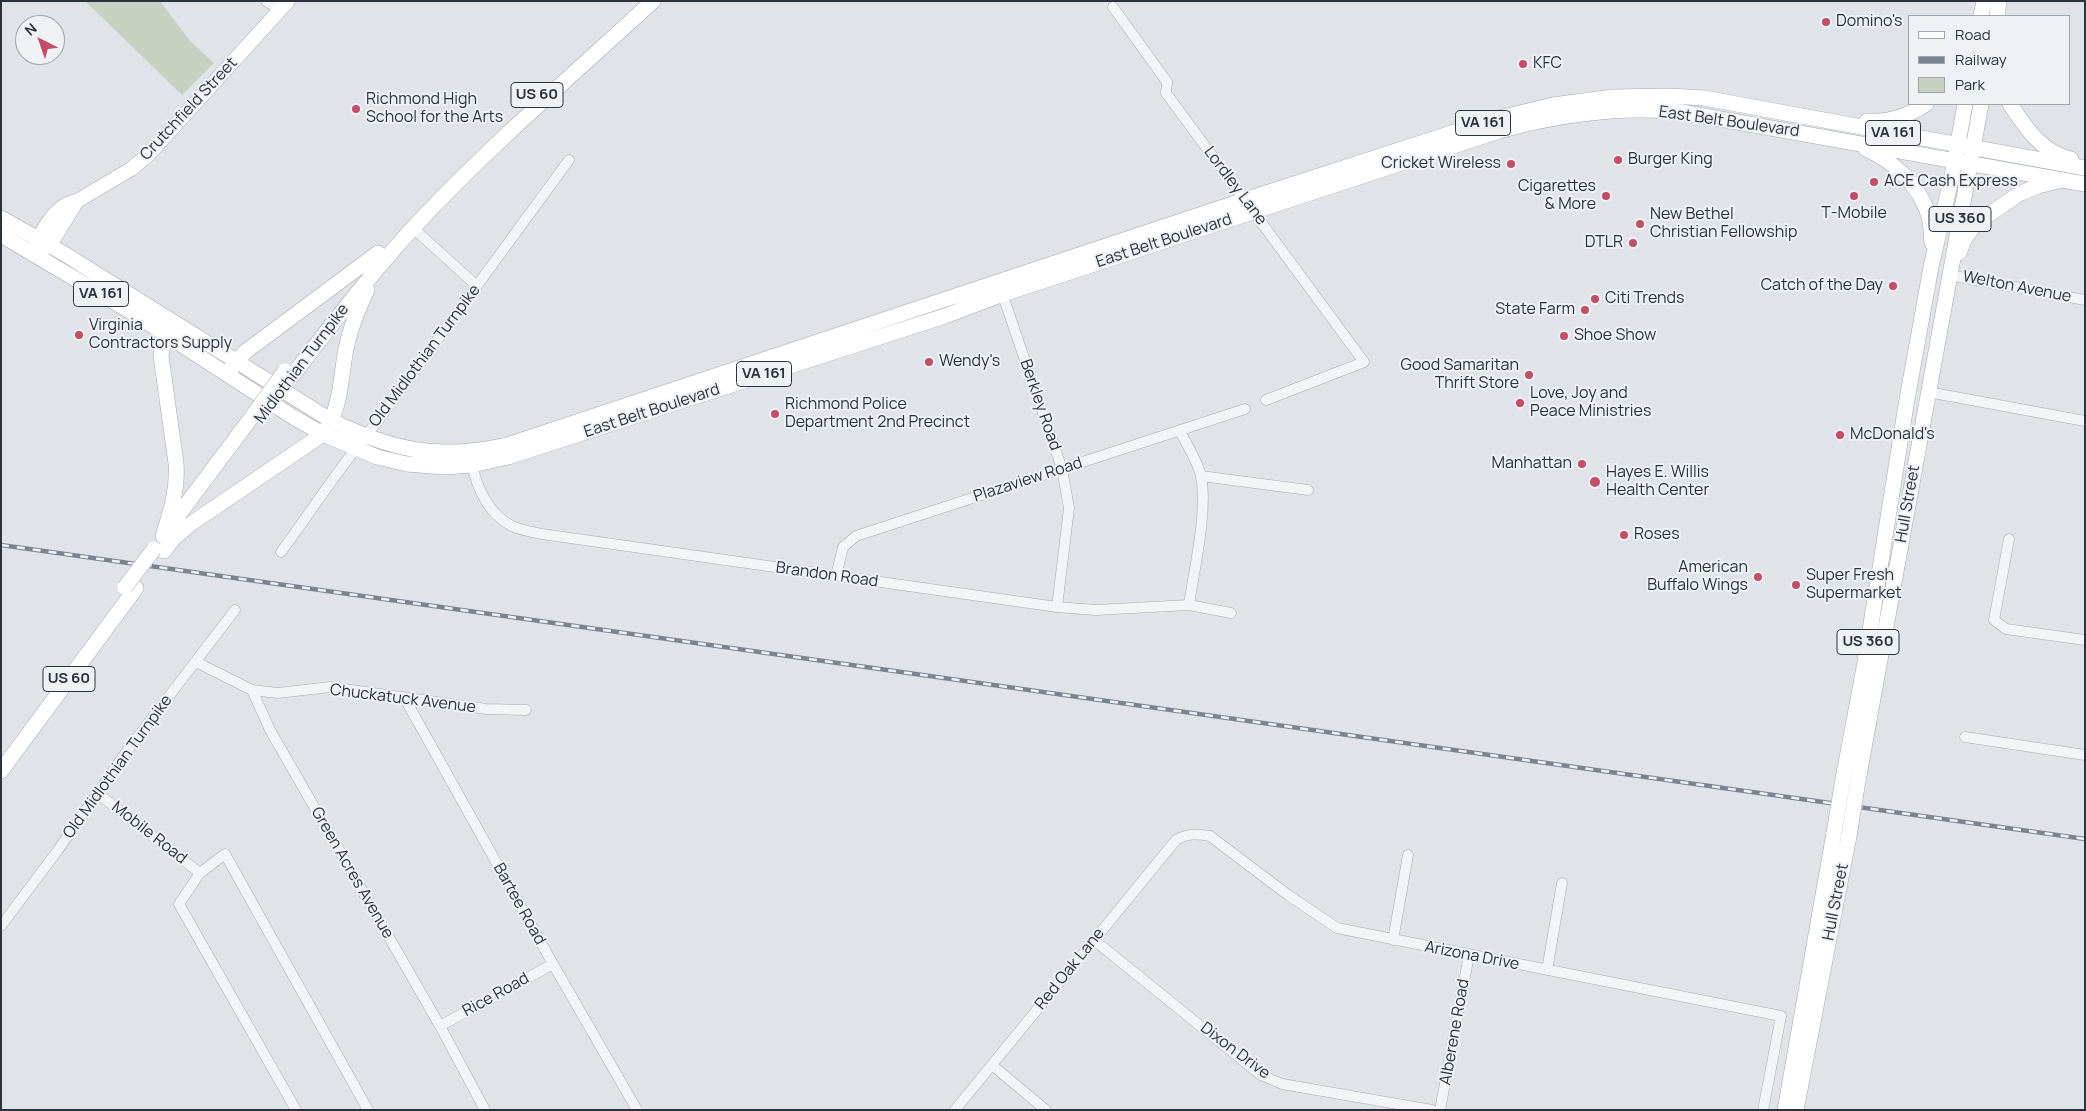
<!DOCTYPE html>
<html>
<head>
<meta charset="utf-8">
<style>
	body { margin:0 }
	#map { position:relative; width:2086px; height:1111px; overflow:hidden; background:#e0e4e8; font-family:Manrope,sans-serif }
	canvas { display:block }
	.frame { position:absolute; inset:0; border:2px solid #2a323e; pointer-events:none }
	.legend { position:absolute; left:1908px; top:15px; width:162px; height:90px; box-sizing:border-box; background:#eff2f5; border:1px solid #a0a5ac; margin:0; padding:6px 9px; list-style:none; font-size:15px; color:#2a323e }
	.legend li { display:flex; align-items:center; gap:10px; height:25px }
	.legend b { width:25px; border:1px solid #a0a5ac }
	.north { position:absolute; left:15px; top:15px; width:50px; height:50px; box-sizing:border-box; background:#eff2f5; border:1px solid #a0a5ac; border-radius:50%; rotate:319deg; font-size:14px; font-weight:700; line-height:20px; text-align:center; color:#2a323e }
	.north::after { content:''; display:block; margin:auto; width:18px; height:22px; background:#c44d67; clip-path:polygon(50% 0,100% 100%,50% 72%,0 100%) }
</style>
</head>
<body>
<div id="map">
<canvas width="2086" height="1111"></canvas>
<div class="frame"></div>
<ul class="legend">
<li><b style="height:6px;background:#fff"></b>Road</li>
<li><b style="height:6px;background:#7a8490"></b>Railway</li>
<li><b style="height:14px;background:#c7d1c2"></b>Park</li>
</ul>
<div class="north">N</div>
</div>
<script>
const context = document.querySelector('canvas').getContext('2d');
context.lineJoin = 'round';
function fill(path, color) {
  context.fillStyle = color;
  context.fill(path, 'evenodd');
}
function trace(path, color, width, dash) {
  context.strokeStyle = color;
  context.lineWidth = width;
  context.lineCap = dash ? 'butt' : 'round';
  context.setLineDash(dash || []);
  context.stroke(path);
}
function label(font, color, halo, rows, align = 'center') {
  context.font = font + ' Manrope,sans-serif';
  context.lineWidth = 4;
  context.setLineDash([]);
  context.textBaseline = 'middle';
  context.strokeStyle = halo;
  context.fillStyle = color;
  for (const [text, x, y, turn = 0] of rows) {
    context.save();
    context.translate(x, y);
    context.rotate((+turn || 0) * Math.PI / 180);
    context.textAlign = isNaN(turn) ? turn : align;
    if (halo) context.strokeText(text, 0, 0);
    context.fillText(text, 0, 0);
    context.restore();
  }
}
fill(new Path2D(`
	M 85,1 L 160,1 L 190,41 L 214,63 L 182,95 Z`), '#c7d1c2');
const street = new Path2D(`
	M 266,1 L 280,10
	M 1113,7 L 1167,82 L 1166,93 L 1364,362 L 1266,400
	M 413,228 L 477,286
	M 1949,275 L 2085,300
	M 1001,290 L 1062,469 L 1069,508 L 1057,607
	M 1928,392 L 2085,421
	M 1180,431 C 1186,444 1199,463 1201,477 C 1208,510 1194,570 1189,605
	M 471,460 C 476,486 487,513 512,526 C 520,530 532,532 542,534 L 1057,607 L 1096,610 L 1189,605 L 1231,613
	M 1201,476 L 1308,490
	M 2009,539 L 1994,620 L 2006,629 L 2085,640
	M 281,552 C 313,509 342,463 377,422 L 569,160
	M 836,576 L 843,547 L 856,536 L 1245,409
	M 196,662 L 252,690 L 270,730 L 440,1026 L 485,1110
	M 252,690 L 278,693 L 330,687 L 486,709 L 526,710
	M 404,697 L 553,964 L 637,1110
	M 1965,737 L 2085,755
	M 97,793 L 200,873
	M 1,926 L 58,850 L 127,751 L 235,610
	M 1094,940 L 1261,1075 L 1282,1084 L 1432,1110
	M 1393,940 L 1408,855
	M 1547,970 L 1562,883
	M 440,1026 L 553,964
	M 992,1065 L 1046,1110
	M 296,1110 L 179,904 L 200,873 L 225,854 L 368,1110
	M 955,1110 L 1176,840 C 1187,833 1198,834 1210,836 L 1288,895 L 1337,928 L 1781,1016 L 1763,1110
	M 1440,1110 L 1469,955`);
const secondary = new Path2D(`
	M 36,248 C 41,229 57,204 77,201
	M 41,250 L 50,245 L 77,201 L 131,169 L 149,154 L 288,1`);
const primary = new Path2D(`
	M 1981,16 L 1984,1
	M 1997,16 L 1999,1
	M 2010,104 C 2025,127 2042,153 2071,159
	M 1867,121 C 1889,123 1908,116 1926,104
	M 1866,149 C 1895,162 1919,185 1929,216 C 1931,224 1931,234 1932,243
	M 1,218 L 63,253 L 332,421 C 394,451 439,460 507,445 L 1244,200 L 1495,119 L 1553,105 L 1613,97 L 1669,96 L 1704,98 L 2085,168
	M 1,235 L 128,310 L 293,417 L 323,434 L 377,457 L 407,464 L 444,467 L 472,465 L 508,457 L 945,316 L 1003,294 L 1499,131 C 1557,115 1620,106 1681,112 L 2085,184
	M 1959,253 L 1964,240 L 1975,224 L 2019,194 L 2038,186 L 2058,181
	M 232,367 L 245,352 L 378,253
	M 292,376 C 336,319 379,263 428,212 C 499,138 577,71 653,1
	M 171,525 L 254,414
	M 163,536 C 171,511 178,489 176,463 L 161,356 L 163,343 L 171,327
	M 174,538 L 192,523 L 323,434 C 342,407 340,380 346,349 C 350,328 358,309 367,290
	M 164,551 L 180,530
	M 1,771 L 136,588
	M 1843,779 L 1864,668 L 1906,405 L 1931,267 L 1953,171 L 1965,104
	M 1858,781 L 1981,104
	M 1785,1110 L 1834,833
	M 1796,1110 L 1849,836`);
trace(street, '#a6abb2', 11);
trace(secondary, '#a6abb2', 15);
trace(primary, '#a0a9b3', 16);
trace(street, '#f2f4f6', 10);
trace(secondary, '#fff', 14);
trace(primary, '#fff', 15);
const rail = new Path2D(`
	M 1,545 L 2085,839`);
trace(rail, '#7a8490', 4.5);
trace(rail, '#eff2f5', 2.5, [8]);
const primaryBridge = new Path2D(`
	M 254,414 L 285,371
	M 125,587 L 154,549
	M 1834,833 L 1843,779
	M 1849,836 L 1858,781`);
trace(primaryBridge, '#a0a9b3', 16, []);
trace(primaryBridge, '#fff', 15);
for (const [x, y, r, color] of [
	[1826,22,5,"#c44d67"],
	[1523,64,5,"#c44d67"],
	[356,109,5,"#c44d67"],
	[1618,160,5,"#c44d67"],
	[1511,164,5,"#c44d67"],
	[1874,182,5,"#c44d67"],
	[1606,196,5,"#c44d67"],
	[1854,196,5,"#c44d67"],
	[1640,224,5,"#c44d67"],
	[1633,243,5,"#c44d67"],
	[1893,286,5,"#c44d67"],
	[1595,299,5,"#c44d67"],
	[1585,310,5,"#c44d67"],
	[79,335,5,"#c44d67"],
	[1564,336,5,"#c44d67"],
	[929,362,5,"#c44d67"],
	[1529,375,5,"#c44d67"],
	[1520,403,5,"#c44d67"],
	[775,414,5,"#c44d67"],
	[1840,435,5,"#c44d67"],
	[1582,464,5,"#c44d67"],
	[1595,482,6,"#c44d67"],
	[1624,535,5,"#c44d67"],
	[1758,577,5,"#c44d67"],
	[1796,585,5,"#c44d67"]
]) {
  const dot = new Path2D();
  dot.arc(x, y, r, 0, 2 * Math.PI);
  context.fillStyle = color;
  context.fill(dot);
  trace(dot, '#eff2f5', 2);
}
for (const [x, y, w] of [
	[537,95,52],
	[1483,123,55],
	[1893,133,55],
	[1960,219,62],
	[101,294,55],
	[764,374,55],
	[1868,642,62],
	[69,679,52]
]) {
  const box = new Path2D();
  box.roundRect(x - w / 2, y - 12.5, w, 25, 4);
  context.fillStyle = '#eff2f5';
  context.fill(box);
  trace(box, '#2a323e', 1);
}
label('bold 15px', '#2a323e', null, [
	["US 60",537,95],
	["VA 161",1483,123],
	["VA 161",1893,133],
	["US 360",1960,219],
	["VA 161",101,294],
	["VA 161",764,374],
	["US 360",1868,642],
	["US 60",69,679]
]);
label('16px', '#2a323e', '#eff2f5', [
	["Domino's",1836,22],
	["KFC",1533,64],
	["Richmond High",366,100],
	["School for the Arts",366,118],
	["Burger King",1628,160],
	["Cricket Wireless",1501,164,"right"],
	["ACE Cash Express",1884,182],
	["Cigarettes",1596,187,"right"],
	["& More",1596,205,"right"],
	["T-Mobile",1854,214,"center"],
	["New Bethel",1650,215],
	["Christian Fellowship",1650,233],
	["DTLR",1623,243,"right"],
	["Catch of the Day",1883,286,"right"],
	["Citi Trends",1605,299],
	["State Farm",1575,310,"right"],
	["Virginia",89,326],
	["Contractors Supply",89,344],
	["Shoe Show",1574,336],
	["Wendy's",939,362],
	["Good Samaritan",1519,366,"right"],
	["Thrift Store",1519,384,"right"],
	["Love, Joy and",1530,394],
	["Peace Ministries",1530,412],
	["Richmond Police",785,405],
	["Department 2nd Precinct",785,423],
	["McDonald's",1850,435],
	["Manhattan",1572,464,"right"],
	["Hayes E. Willis",1606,473],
	["Health Center",1606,491],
	["Roses",1634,535],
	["American",1748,568,"right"],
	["Buffalo Wings",1748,586,"right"],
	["Super Fresh",1806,576],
	["Supermarket",1806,594]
], 'left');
label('16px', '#2a323e', '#eff2f5', [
	["Crutchfield Street",189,109,-47],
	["East Belt Boulevard",1729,122,8],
	["Lordley Lane",1235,186,53],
	["East Belt Boulevard",1164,241,-18],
	["Welton Avenue",2017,287,11],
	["Old Midlothian Turnpike",425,356,-53],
	["Midlothian Turnpike",302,364,-53],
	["Berkley Road",1040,405,71],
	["East Belt Boulevard",652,411,-18],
	["Plazaview Road",1028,480,-18],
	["Hull Street",1908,504,-80],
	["Brandon Road",827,575,8],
	["Chuckatuck Avenue",403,699,7],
	["Old Midlothian Turnpike",118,767,-54],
	["Mobile Road",149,833,38],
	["Green Acres Avenue",352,873,60],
	["Hull Street",1836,902,-79],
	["Bartee Road",519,904,61],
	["Arizona Drive",1472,956,11],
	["Red Oak Lane",1070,969,-51],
	["Rice Road",496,995,-29],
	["Alberene Road",1455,1032,-80],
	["Dixon Drive",1235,1051,37]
]);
</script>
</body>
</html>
